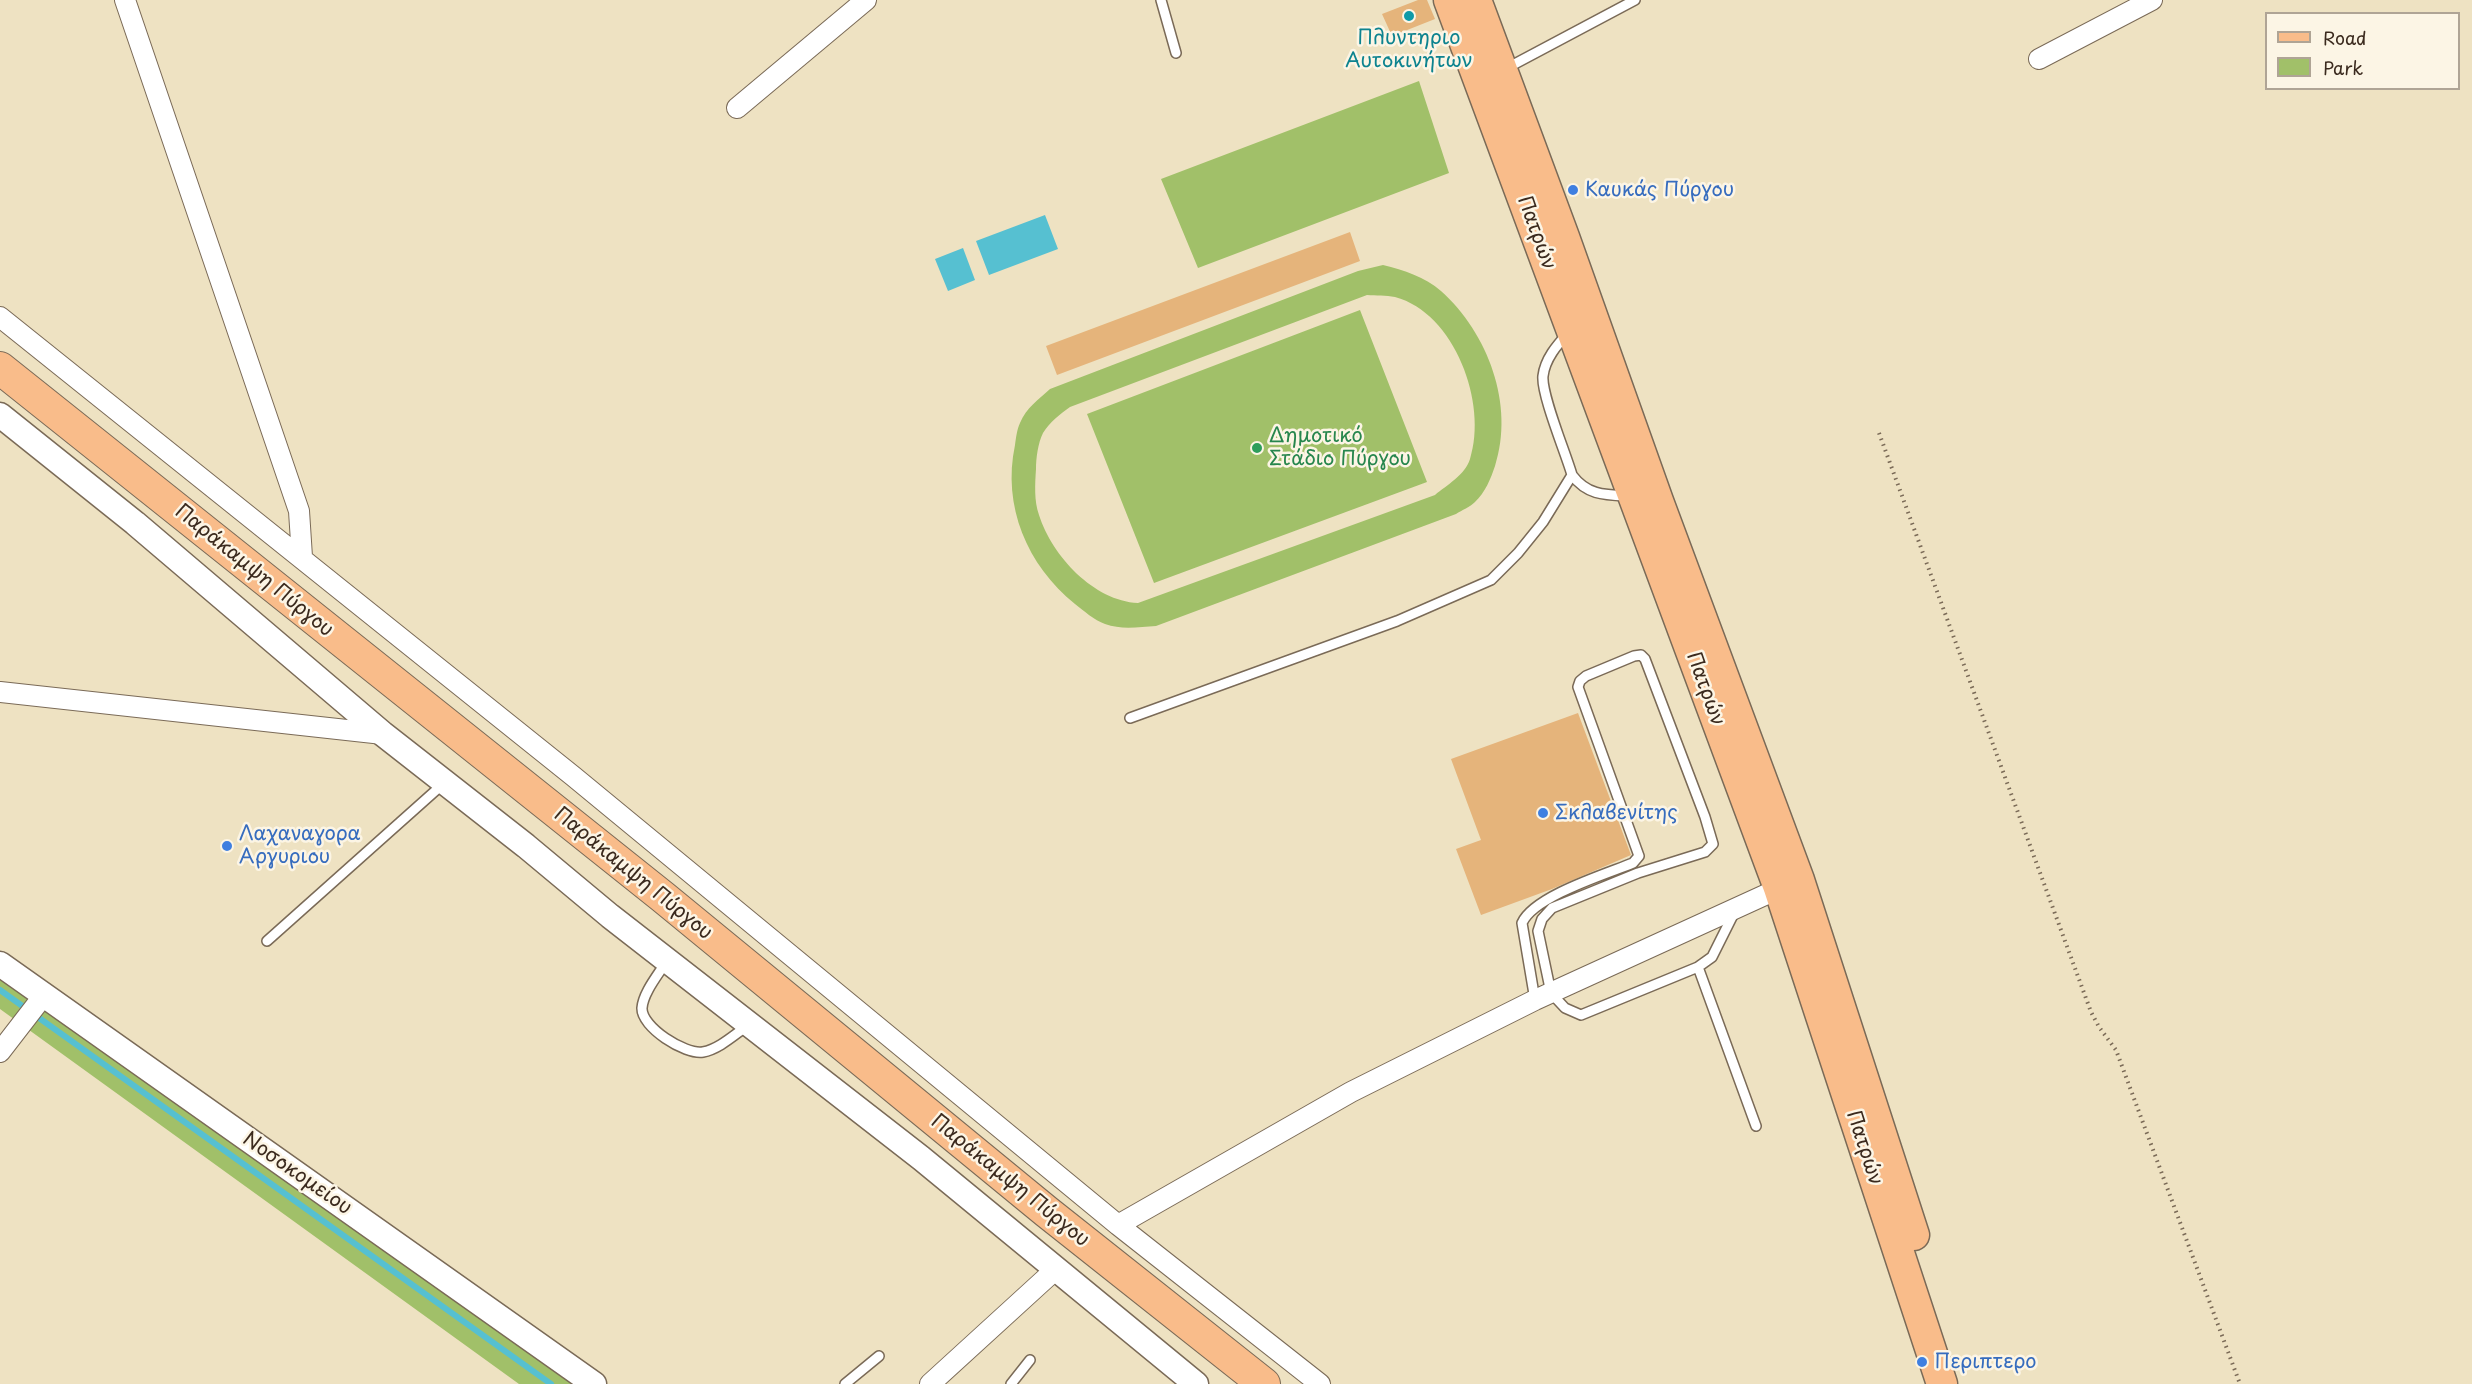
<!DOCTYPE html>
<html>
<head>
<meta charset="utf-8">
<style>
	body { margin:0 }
	#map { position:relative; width:2472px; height:1384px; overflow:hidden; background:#eee2c2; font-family:"Playpen Sans",sans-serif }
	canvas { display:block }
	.legend { position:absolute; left:2265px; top:12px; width:195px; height:78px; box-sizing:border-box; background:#fcf5e5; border:2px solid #afa495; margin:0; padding:8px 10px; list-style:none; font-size:18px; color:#3b2a1e }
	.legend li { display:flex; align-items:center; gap:12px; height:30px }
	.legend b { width:30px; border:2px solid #afa495 }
</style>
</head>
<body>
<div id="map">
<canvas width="2472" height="1384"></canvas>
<ul class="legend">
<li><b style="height:8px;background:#f9bc8a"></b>Road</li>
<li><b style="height:16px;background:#a1c069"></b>Park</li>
</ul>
</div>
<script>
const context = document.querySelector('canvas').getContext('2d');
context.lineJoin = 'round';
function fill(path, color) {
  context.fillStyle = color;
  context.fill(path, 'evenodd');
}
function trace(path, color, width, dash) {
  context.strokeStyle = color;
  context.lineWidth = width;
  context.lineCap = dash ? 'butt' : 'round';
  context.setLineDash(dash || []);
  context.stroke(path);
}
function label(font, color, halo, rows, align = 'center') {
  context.font = font + ' "Playpen Sans",sans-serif';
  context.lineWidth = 5;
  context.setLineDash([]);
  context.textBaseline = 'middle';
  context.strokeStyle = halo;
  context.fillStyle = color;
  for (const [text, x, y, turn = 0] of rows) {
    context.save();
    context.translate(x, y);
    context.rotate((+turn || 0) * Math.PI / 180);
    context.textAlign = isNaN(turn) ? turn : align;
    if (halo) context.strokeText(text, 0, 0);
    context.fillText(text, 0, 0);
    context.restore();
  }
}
fill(new Path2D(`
	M 1419,81 L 1449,173 L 1198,268 L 1161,179 Z
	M 1383,265 C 1404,270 1425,277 1441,291 C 1488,333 1515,405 1495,466 C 1491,478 1485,493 1475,502 C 1470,507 1462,510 1456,514 L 1156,626 C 1139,627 1121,630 1105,624 C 1094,620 1084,611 1075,604 C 1027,565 1002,506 1015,445 C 1016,438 1017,429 1020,423 C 1026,408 1039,399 1050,389 L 1358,271 ZM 1367,295 C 1376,296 1386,295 1395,297 C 1455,313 1488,404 1470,459 C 1465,475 1447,485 1435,495 L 1138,603 C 1094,601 1052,556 1039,515 C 1034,501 1035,484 1036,469 C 1036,458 1038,443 1043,433 C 1050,422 1060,414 1070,407 Z
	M 1360,310 L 1427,482 L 1154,583 L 1087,414 Z
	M 0,976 L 574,1384 L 519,1384 L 0,1009 Z`), '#a1c069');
fill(new Path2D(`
	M 1045,215 L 1058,249 L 989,275 L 976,241 Z
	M 963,248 L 975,280 L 948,291 L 935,259 Z`), '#56c0d1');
trace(new Path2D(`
	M 0,990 L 551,1384`), '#56c0d1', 6);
fill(new Path2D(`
	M 1418,0 L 1427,0 L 1435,19 L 1392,36 L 1382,14 Z
	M 1350,232 L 1360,261 L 1057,375 L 1046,346 Z
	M 1578,713 L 1631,855 L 1552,889 L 1481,915 L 1456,849 L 1481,840 L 1451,759 Z`), '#e5b47b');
const service = new Path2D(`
	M 1161,0 L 1176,53
	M 1507,68 L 1635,0
	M 1568,333 C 1557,345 1545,359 1543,376 C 1541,394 1566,454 1572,475 C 1587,495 1604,495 1628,496
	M 1130,718 L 1397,621 L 1491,580 L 1518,553 L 1543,522 L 1572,475
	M 267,941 L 443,784
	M 666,962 C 658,975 643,993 642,1008 C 641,1027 685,1055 703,1052 C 719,1049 734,1035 747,1026
	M 1698,967 L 1756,1126
	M 1535,1000 L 1522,923 C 1534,896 1606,874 1633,863 L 1639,856 L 1578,687 L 1580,681 L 1586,676 L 1634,656 L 1641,655 L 1645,659 L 1705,817 L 1713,844 L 1705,852 L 1638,873 L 1552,908 L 1542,919 L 1538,931 L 1551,993 L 1565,1008 L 1581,1015 L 1698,967 L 1712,957 L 1734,913
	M 845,1384 L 879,1356
	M 1011,1384 L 1030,1360`);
const minor = new Path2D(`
	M 125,0 L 299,511 L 302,557
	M 2039,59 L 2152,0
	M 737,108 L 866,0
	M 0,317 L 573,776 L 1118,1225 L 1320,1384
	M 0,692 L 383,734
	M 0,1052 L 44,995
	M 1118,1225 L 1351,1092 L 1535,1000 L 1789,884
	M 930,1384 L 1056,1269`);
const tertiary = new Path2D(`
	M 0,415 L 135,523 L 383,734 L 526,846 L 610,916 L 921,1158 L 1196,1384
	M 0,964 L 594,1384`);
const primary = new Path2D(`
	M 1449,0 L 1779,888 L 1942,1384
	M 1476,0 L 1564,237 L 1658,501 L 1799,880 L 1914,1235`);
const trunk = new Path2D(`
	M 0,368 L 663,897 L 1047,1212 L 1264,1384`);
trace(service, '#7a6a57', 12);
trace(minor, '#7a6a57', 22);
trace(tertiary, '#7a6a57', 27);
trace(primary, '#7a6a57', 33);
trace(trunk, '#7a6a57', 34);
trace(new Path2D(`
	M 1879,433 L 2091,1012 L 2099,1027 L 2116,1050 L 2240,1384`), '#7a6a57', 4, [1.5, 4.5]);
trace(service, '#fff', 9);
trace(minor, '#fff', 20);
trace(tertiary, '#fff', 24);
trace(primary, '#f9bc8a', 30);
trace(trunk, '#f9bc8a', 32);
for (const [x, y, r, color] of [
	[1409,16,6,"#0f9aa8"],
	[1573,190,6,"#3f7fe0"],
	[1257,448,6,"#2e9e5b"],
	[1543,813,6,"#3f7fe0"],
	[227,846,6,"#3f7fe0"],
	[1922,1362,6,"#3f7fe0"]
]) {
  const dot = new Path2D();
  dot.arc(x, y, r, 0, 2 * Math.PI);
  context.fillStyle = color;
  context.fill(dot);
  trace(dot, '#fcf5e5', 2);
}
label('20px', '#0d838f', '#fcf5e5', [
	["Πλυντηριο",1409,38],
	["Αυτοκινήτων",1409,61]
]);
label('20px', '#366cbe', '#fcf5e5', [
	["Καυκάς Πύργου",1585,190],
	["Σκλαβενίτης",1555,813],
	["Λαχαναγορα",239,834],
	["Αργυριου",239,857],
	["Περιπτερο",1934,1362]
], 'left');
label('20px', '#3b2a1e', '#fcf5e5', [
	["Πατρών",1536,233,70],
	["Παράκαμψη Πύργου",254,571,39],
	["Πατρών",1705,689,70],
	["Παράκαμψη Πύργου",633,874,39],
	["Πατρών",1864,1148,72],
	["Νοσοκομείου",297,1174,35],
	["Παράκαμψη Πύργου",1010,1181,39]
]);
label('20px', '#27864d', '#fcf5e5', [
	["Δημοτικό",1269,436],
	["Στάδιο Πύργου",1269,459]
], 'left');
</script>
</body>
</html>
